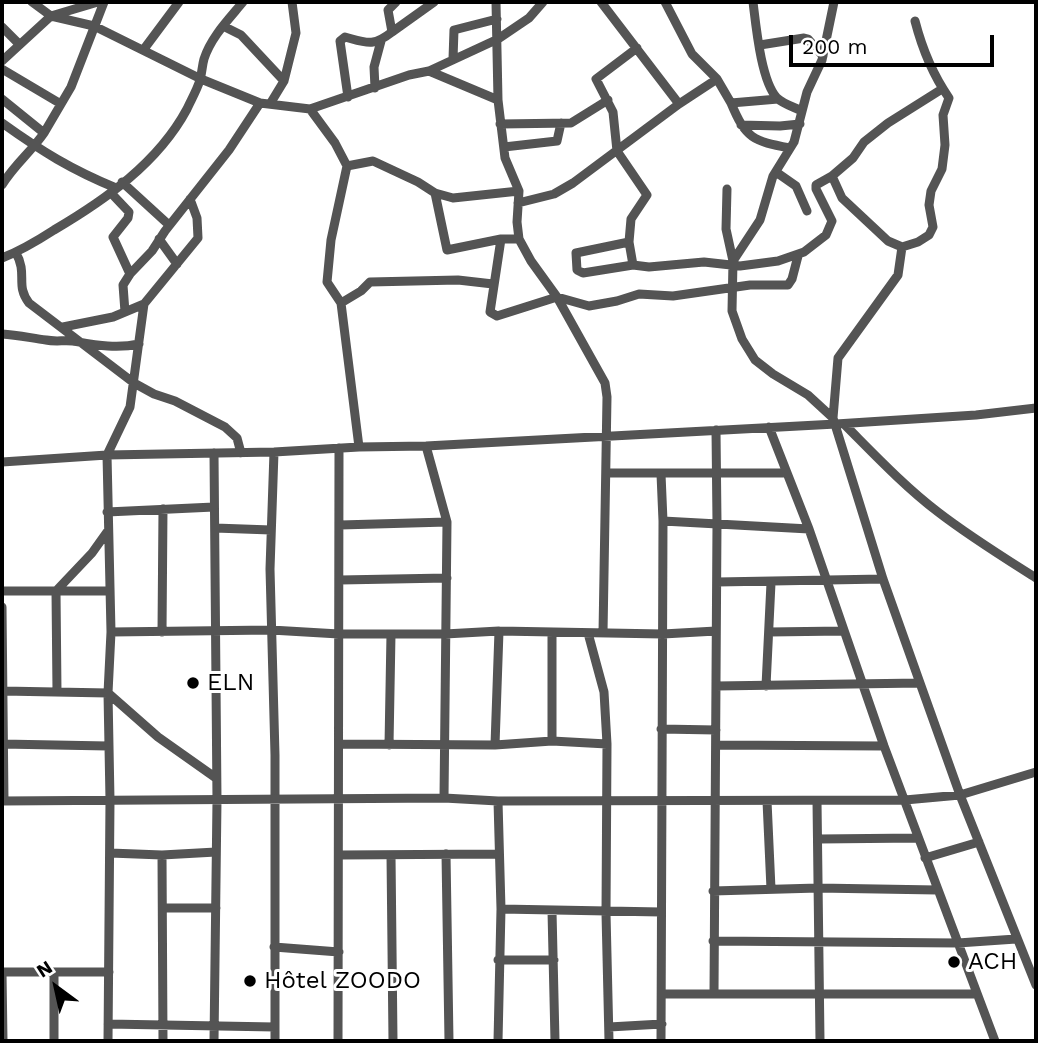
<!DOCTYPE html>
<html>
<head>
<meta charset="utf-8">
<style>
	body { margin:0 }
	#map { position:relative; width:1038px; height:1043px; overflow:hidden; background:#fff; font-family:"Work Sans",sans-serif }
	canvas { display:block }
	.frame { position:absolute; inset:0; border:4px solid #000; pointer-events:none }
	.north { position:absolute; left:21px; top:952px; width:70px; height:70px; -webkit-text-stroke:5px #fff; paint-order:stroke; rotate:327deg; font-size:19px; font-weight:700; line-height:28px; text-align:center; color:#000 }
	.north::after { content:''; display:block; margin:auto; width:24px; height:32px; background:#000; clip-path:polygon(50% 0,100% 100%,50% 72%,0 100%) }
	.scale { position:absolute; left:789px; top:35px; width:205px; height:32px; box-sizing:border-box; border:4px solid #000; border-top:0; padding-left:9px; font-size:21px; line-height:24px; white-space:nowrap; color:#000; -webkit-text-stroke:5px #fff; paint-order:stroke }
</style>
</head>
<body>
<div id="map">
<canvas width="1038" height="1043"></canvas>
<div class="frame"></div>
<div class="north">N</div>
<div class="scale">200 m</div>
</div>
<script>
const context = document.querySelector('canvas').getContext('2d');
context.lineJoin = 'round';
function trace(path, color, width, dash) {
  context.strokeStyle = color;
  context.lineWidth = width;
  context.lineCap = dash ? 'butt' : 'round';
  context.setLineDash(dash || []);
  context.stroke(path);
}
function label(font, color, halo, rows, align = 'center') {
  context.font = font + ' "Work Sans",sans-serif';
  context.lineWidth = 6;
  context.setLineDash([]);
  context.textBaseline = 'middle';
  context.strokeStyle = halo;
  context.fillStyle = color;
  for (const [text, x, y, turn = 0] of rows) {
    context.save();
    context.translate(x, y);
    context.rotate((+turn || 0) * Math.PI / 180);
    context.textAlign = isNaN(turn) ? turn : align;
    if (halo) context.strokeText(text, 0, 0);
    context.fillText(text, 0, 0);
    context.restore();
  }
}
trace(new Path2D(`
	M 32,2 L 51,16 L 94,26 L 201,79 L 260,103 L 310,109 L 409,75 L 429,71 L 498,39 L 529,18 L 543,2
	M 496,2 L 498,100 L 505,158 L 519,191 L 517,222 L 519,239 L 531,261 L 557,297 L 589,306 L 617,301 L 639,294 L 673,296 L 750,285 L 788,285 L 792,279 L 798,256
	M 601,2 L 679,104
	M 665,2 L 692,54 L 717,79 L 731,103 L 778,99
	M 753,2 C 756,26 761,81 777,98 C 783,104 794,107 802,111
	M 223,26 L 241,35 L 284,81
	M 2,27 L 19,44
	M 392,32 L 434,2
	M 760,45 L 804,38 L 808,39 L 823,56
	M 144,49 L 179,2
	M 453,59 L 454,30 L 497,19
	M 2,61 L 51,16 L 98,2
	M 2,69 L 61,104
	M 429,71 L 498,100
	M 375,88 L 374,67 L 381,41
	M 348,97 L 340,41 L 345,37 C 367,43 373,47 392,32 L 388,10 L 396,2
	M 2,99 L 44,133 C 31,152 14,165 2,185
	M 731,103 C 746,139 753,141 790,148
	M 270,104 L 284,81 L 296,33 L 292,2
	M 310,109 L 335,143 L 347,166 L 373,161 L 418,182 L 435,193 L 447,250 L 501,239 L 519,239
	M 2,123 C 41,151 72,170 116,188
	M 500,124 L 571,123 L 608,100
	M 741,125 L 780,126 L 800,124
	M 44,133 L 71,87 L 104,2
	M 504,147 L 557,141 L 561,123
	M 347,166 L 331,240 L 327,282 L 341,303 L 359,447
	M 776,172 L 796,186 L 807,211
	M 832,176 L 842,198 L 888,241 L 902,247 L 918,242 L 929,235 L 933,227 L 929,205 L 931,191 L 942,169 L 945,145 L 943,115 L 949,98 C 933,75 922,48 915,21
	M 122,182 L 169,225
	M 727,189 L 726,229 L 733,261
	M 111,193 L 129,212 L 128,218 L 113,237 L 130,274
	M 435,193 L 453,198 L 519,191
	M 518,203 L 554,194 L 573,183 L 679,104 L 717,79
	M 159,239 L 177,264
	M 501,239 L 490,312 L 497,316 L 557,297 L 605,383 L 607,397 L 603,633
	M 629,242 L 631,219 L 647,195 L 617,151 L 613,112 L 596,79 L 637,48
	M 902,247 L 898,275 L 838,358 L 833,418 L 883,579 L 920,683 L 960,795 L 1036,985
	M 16,253 C 28,274 15,285 29,303 L 134,383 L 154,394 L 175,401 L 225,427 L 237,438 L 241,453
	M 2,258 C 20,251 37,241 54,230 C 105,200 158,163 187,109 C 191,100 197,90 200,80 C 202,73 202,66 204,59 C 211,37 229,19 243,2
	M 633,265 L 629,242 L 576,253 L 577,270 L 583,273 L 633,265 L 649,267 L 704,262 L 740,266 L 778,261 L 804,252 L 826,235 L 832,221 L 816,189 L 816,185 L 832,176 L 853,158 L 864,142 L 888,123 L 942,89
	M 341,303 L 361,291 L 370,282 L 458,280 L 493,284
	M 125,312 L 123,285 L 130,274 L 152,251 L 165,231 L 229,150 L 260,103
	M 63,327 L 113,317 L 144,304
	M 2,334 C 17,335 31,338 46,340 C 55,342 64,340 73,341 C 96,345 116,349 139,344
	M 833,418 L 808,395 L 773,374 L 755,360 L 742,339 L 732,311 L 733,261 L 760,220 L 773,176 L 794,142 L 807,92 L 822,60 L 834,2
	M 844,424 C 874,454 904,486 938,512 C 969,536 1003,557 1036,578
	M 769,427 L 809,529 L 884,746 L 995,1041
	M 426,446 L 447,522 L 444,798
	M 274,452 L 270,569 L 275,755 L 275,1041
	M 2,462 L 107,455 L 274,452 L 359,447 L 426,446 L 836,424 L 976,415 L 1036,408
	M 607,473 L 787,473
	M 107,512 L 214,507
	M 663,521 L 809,529
	M 340,525 L 447,522
	M 215,528 L 271,530
	M 340,580 L 447,578
	M 717,582 L 883,579
	M 2,591 L 109,591
	M 2,607 L 4,801
	M 111,632 L 271,630 L 339,634 L 445,634 L 499,631 L 663,634 L 716,631
	M 162,632 L 163,509
	M 769,632 L 843,631
	M 588,633 L 604,692 L 607,744 L 606,913 L 609,1041
	M 716,686 L 920,683
	M 766,686 L 771,583
	M 3,691 L 108,693 L 158,737 L 216,778
	M 57,692 L 56,591 L 92,553 L 107,532
	M 661,729 L 716,730
	M 552,741 L 552,633
	M 2,744 L 108,746
	M 339,744 L 495,745 L 552,741 L 607,744
	M 389,745 L 391,634
	M 495,745 L 499,631
	M 716,745 L 884,746
	M 2,801 L 444,798 L 498,801 L 905,800 L 960,795 L 1036,772
	M 767,801 L 771,889
	M 817,801 L 820,1041
	M 819,839 L 918,838
	M 110,853 L 162,855 L 216,852
	M 446,854 L 449,1041
	M 162,855 L 163,1041
	M 340,855 L 498,854
	M 391,855 L 393,1041
	M 925,858 L 979,842
	M 713,891 L 818,888 L 937,890
	M 163,908 L 216,908
	M 501,909 L 661,912
	M 552,911 L 555,1041
	M 713,941 L 958,943 L 1016,939
	M 274,947 L 339,952
	M 498,960 L 554,960
	M 2,972 L 109,972
	M 2,972 L 3,1041
	M 662,994 L 977,994
	M 714,994 L 717,523 L 716,430
	M 108,1024 L 275,1027
	M 609,1027 L 662,1024
	M 54,1041 L 54,972
	M 108,1041 L 110,800 L 108,693 L 111,632 L 107,455 L 130,407 L 144,304 L 198,238 L 197,218 L 190,199
	M 214,1041 L 217,800 L 214,453
	M 338,1041 L 339,448
	M 498,1041 L 501,909 L 498,801
	M 661,1041 L 663,521 L 661,474`), '#545454', 9);
for (const [x, y, r, color] of [
	[193,683,7,"#000"],
	[954,962,7,"#000"],
	[250,981,7,"#000"]
]) {
  const dot = new Path2D();
  dot.arc(x, y, r, 0, 2 * Math.PI);
  context.fillStyle = color;
  context.fill(dot);
  trace(dot, '#fff', 2.5);
}
label('24px', '#000', '#fff', [
	["ELN",207,683],
	["ACH",968,962],
	["Hôtel ZOODO",264,981]
], 'left');
</script>
</body>
</html>
